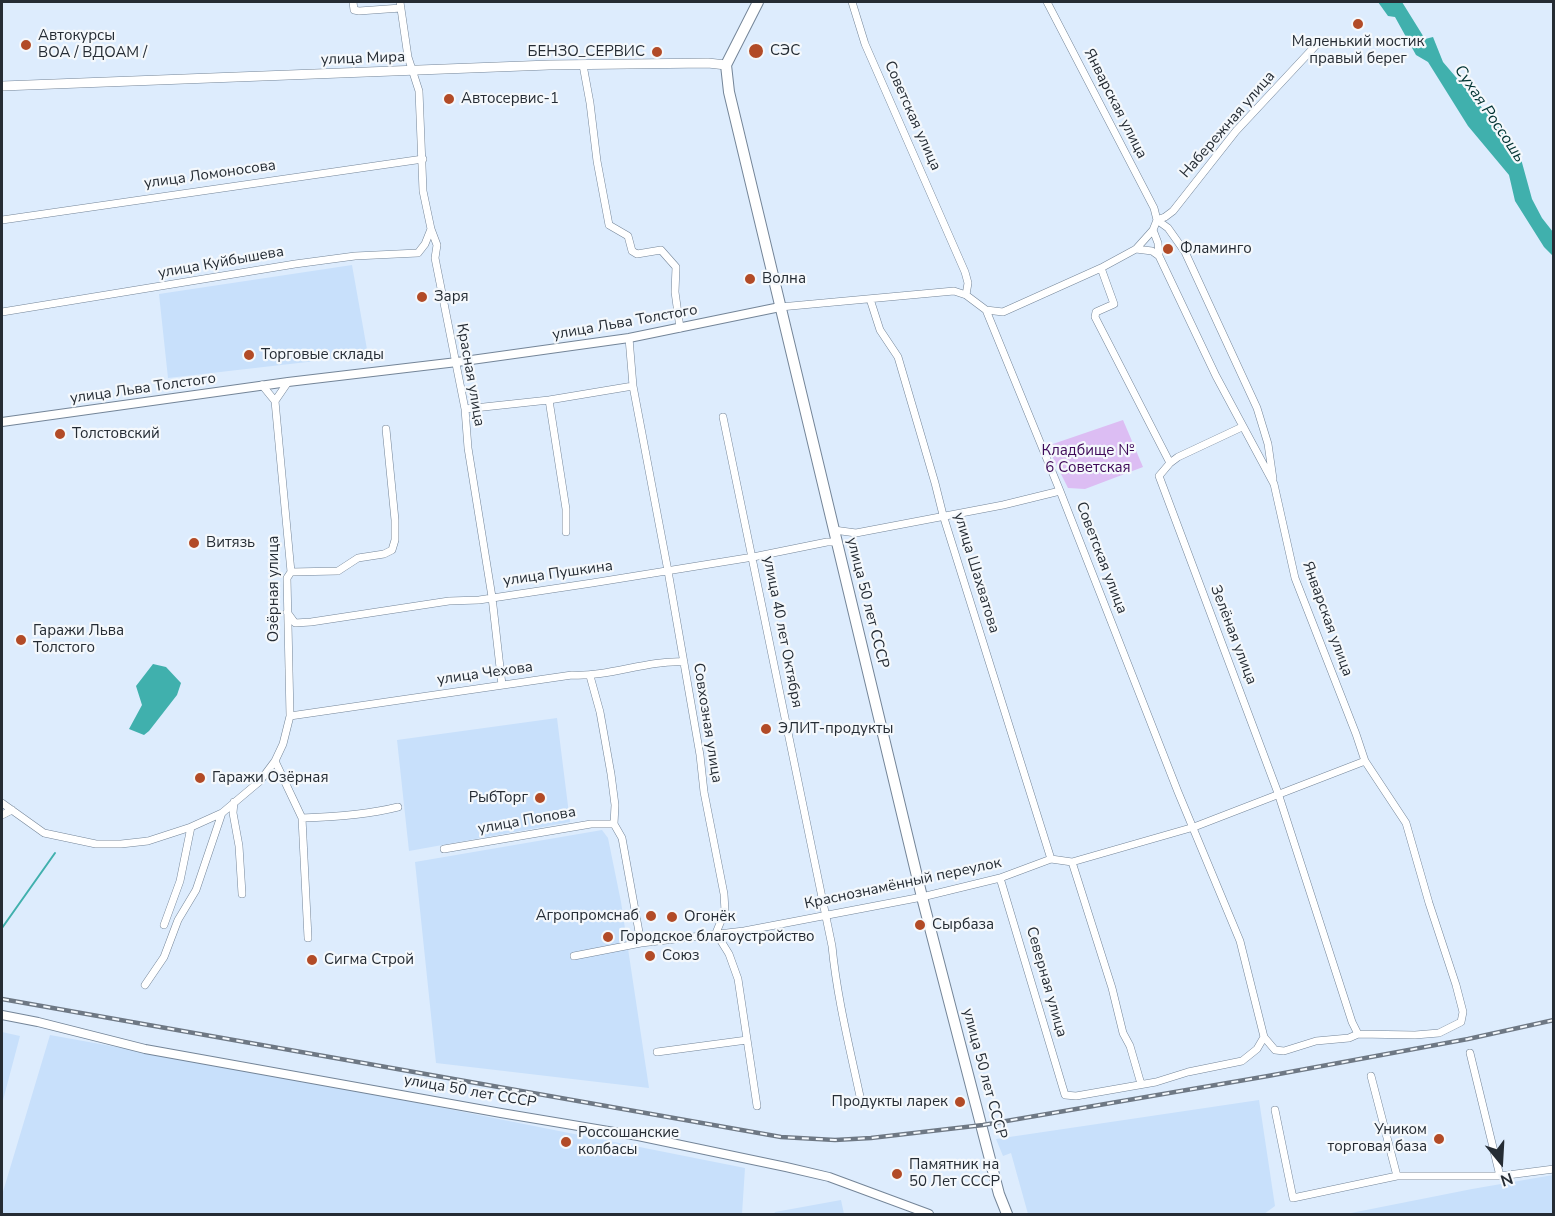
<!DOCTYPE html>
<html>
<head>
<meta charset="utf-8">
<style>
	body { margin:0 }
	#map { position:relative; width:1555px; height:1216px; overflow:hidden; background:#ddecfd; font-family:"Nunito Sans",sans-serif }
	canvas { display:block }
	.frame { position:absolute; inset:0; border:3px solid #252c34; pointer-events:none }
	.north { position:absolute; left:1471px; top:1132px; width:60px; height:60px; -webkit-text-stroke:4px #f4f8fc; paint-order:stroke; rotate:162deg; font-size:16px; font-weight:700; line-height:24px; text-align:center; color:#252c34 }
	.north::after { content:''; display:block; margin:auto; width:21px; height:27px; background:#252c34; clip-path:polygon(50% 0,100% 100%,50% 72%,0 100%) }
</style>
</head>
<body>
<div id="map">
<canvas width="1555" height="1216"></canvas>
<div class="frame"></div>
<div class="north">N</div>
</div>
<script>
const context = document.querySelector('canvas').getContext('2d');
context.lineJoin = 'round';
function fill(path, color) {
  context.fillStyle = color;
  context.fill(path, 'evenodd');
}
function trace(path, color, width, dash) {
  context.strokeStyle = color;
  context.lineWidth = width;
  context.lineCap = dash ? 'butt' : 'round';
  context.setLineDash(dash || []);
  context.stroke(path);
}
function label(font, color, halo, rows, align = 'center') {
  context.font = font + ' "Nunito Sans",sans-serif';
  context.lineWidth = 4.5;
  context.setLineDash([]);
  context.textBaseline = 'middle';
  context.strokeStyle = halo;
  context.fillStyle = color;
  for (const [text, x, y, turn = 0] of rows) {
    context.save();
    context.translate(x, y);
    context.rotate((+turn || 0) * Math.PI / 180);
    context.textAlign = isNaN(turn) ? turn : align;
    if (halo) context.strokeText(text, 0, 0);
    context.fillText(text, 0, 0);
    context.restore();
  }
}
fill(new Path2D(`
	M 352,265 L 368,355 L 168,378 L 159,294 Z
	M 557,718 L 570,822 L 409,851 L 397,740 Z
	M 602,830 L 608,838 L 621,902 L 649,1088 L 436,1063 L 415,862 Z
	M 2,1032 L 20,1036 L 2,1104 Z
	M 50,1035 L 328,1085 L 745,1168 L 742,1214 L 2,1214 L 2,1195 Z
	M 1259,1100 L 1275,1206 L 1264,1214 L 1028,1214 L 1011,1153 L 1003,1156 L 996,1139 Z
	M 1553,1175 L 1553,1214 L 1346,1214 L 1472,1189 Z
	M 841,1200 L 844,1214 L 774,1214 L 775,1212 Z`), '#c8e0fb');
fill(new Path2D(`
	M 1123,420 L 1143,467 L 1085,489 L 1068,488 L 1047,446 Z`), '#dcbdf3');
fill(new Path2D(`
	M 1378,2 L 1402,2 L 1425,39 L 1433,37 L 1443,62 L 1501,130 L 1521,159 L 1532,199 L 1542,218 L 1553,232 L 1553,256 L 1544,247 L 1515,201 L 1509,175 L 1468,126 L 1428,62 L 1416,55 L 1395,17 L 1388,16 Z
	M 153,664 L 166,667 L 181,683 L 177,695 L 149,731 L 144,735 L 129,729 L 142,705 L 136,686 Z`), '#40b0ad');
trace(new Path2D(`
	M 2,928 L 55,853`), '#40b0ad', 2);
const minor = new Path2D(`
	M 353,2 L 354,10 L 359,11 L 401,8
	M 400,2 L 408,57 L 419,91 L 423,191 L 431,229 L 437,245 L 435,258 L 465,409 L 468,448 L 492,597 L 502,685
	M 852,2 L 865,44 L 965,272 L 968,283 L 966,295 L 986,310 L 1060,491 L 1178,792 L 1240,941 L 1264,1037
	M 1047,2 L 1154,208 L 1157,220
	M 583,65 L 590,103 L 597,161 L 609,225 L 628,236 L 632,251 L 637,254 L 661,250 L 676,267 L 675,292 L 680,328
	M 2,220 L 423,159
	M 1157,220 L 1168,228 L 1185,252 L 1257,408 L 1268,444 L 1273,479
	M 1157,220 L 1165,217 L 1173,211 L 1236,131 L 1318,43
	M 1136,249 L 1152,251 L 1159,256
	M 1101,268 L 1114,304 L 1096,312 L 1095,317 L 1170,463 L 1159,476 L 1278,793 L 1352,1022 L 1358,1034
	M 870,299 L 880,330 L 898,357 L 935,483 L 943,515 L 1051,859
	M 780,307 L 954,291 L 966,295
	M 986,310 L 1003,312 L 1101,268 L 1136,249 L 1153,230 L 1157,220
	M 2,312 L 295,264 L 355,256 L 418,253 L 425,244 L 431,229
	M 629,338 L 633,386 L 668,571 L 700,755 L 704,792 L 724,894 L 725,911 L 716,933 L 729,954 L 738,979 L 757,1106
	M 549,400 L 566,509 L 566,532
	M 275,401 L 288,382
	M 465,409 L 549,400 L 633,386
	M 723,417 L 832,946 C 837,998 850,1049 861,1101
	M 1170,463 L 1178,457 L 1242,427
	M 834,530 L 856,533 L 1003,505 L 1060,491
	M 291,572 L 338,571 L 358,558 L 384,554 L 392,550 L 395,540 L 395,520 L 386,429
	M 287,612 L 295,623 L 311,622 L 449,601 L 479,600 L 592,583 L 753,557 L 827,542 L 837,542
	M 590,676 L 600,712 L 611,774 L 615,805 L 614,824 L 622,838 L 641,943
	M 290,716 L 572,675 C 610,677 646,660 684,662
	M 275,761 L 302,818 C 334,817 366,815 398,807
	M 234,802 L 233,813 L 239,846 L 242,894
	M 2,803 L 44,833 L 96,844 L 121,844 L 148,841 L 191,827
	M 2,815 L 12,810
	M 302,818 L 308,938
	M 444,849 L 591,824 L 614,824
	M 1072,862 L 1112,988 L 1123,1033 L 1130,1046 L 1141,1084
	M 1000,878 L 1065,1095 L 1076,1096 L 1156,1082 L 1188,1072 L 1242,1061 L 1257,1049 L 1264,1037 L 1275,1050 L 1284,1051 L 1316,1041 L 1349,1038 L 1358,1034 L 1415,1035 L 1439,1033 L 1461,1022 L 1463,1012 L 1456,985 L 1429,903 L 1406,823 L 1365,761 L 1356,734 L 1295,578 L 1274,484 L 1216,376 L 1159,256 L 1158,243 L 1153,230
	M 164,925 L 180,881 L 191,827 L 222,813 L 260,781 L 275,761 L 283,744 L 290,716 L 287,578 L 291,572 L 275,401 L 262,385
	M 574,956 L 641,943 L 744,931 L 922,897 L 1000,878 L 1051,859 L 1072,862 L 1194,827 L 1365,761
	M 145,985 L 164,957 L 178,920 L 196,890 L 222,813
	M 657,1052 L 747,1040
	M 1470,1053 L 1500,1176
	M 1371,1076 L 1397,1176
	M 1275,1110 L 1293,1198 L 1397,1176 L 1500,1176 L 1554,1169`);
const tertiary = new Path2D(`
	M 2,422 L 288,382 L 457,362 L 629,338 L 780,307
	M 2,1015 L 38,1022 L 145,1049 L 501,1113 L 638,1136 L 786,1167 L 829,1177 L 929,1214`);
const secondary = new Path2D(`
	M 2,86 L 549,65 L 708,63 L 726,65`);
const primary = new Path2D(`
	M 758,2 L 726,65 L 729,92 L 922,897 L 999,1194 L 1007,1214`);
trace(minor, '#748598', 8);
trace(tertiary, '#748598', 10);
trace(secondary, '#748598', 10);
trace(primary, '#748598', 12);
trace(minor, '#fff', 7);
trace(tertiary, '#fff', 8);
trace(secondary, '#fff', 9);
trace(primary, '#fff', 10);
const rail = new Path2D(`
	M 2,999 L 781,1137 L 835,1140 L 871,1138 L 983,1125 L 1268,1076 L 1468,1039 L 1554,1020`);
trace(rail, '#6e7884', 4.5);
trace(rail, '#f4f8fc', 2, [7]);
for (const [x, y, r, color] of [
	[1358,24,6,"#b24b27"],
	[26,45,6,"#b24b27"],
	[756,51,8,"#b24b27"],
	[657,52,6,"#b24b27"],
	[449,99,6,"#b24b27"],
	[1168,249,6,"#b24b27"],
	[750,279,6,"#b24b27"],
	[422,297,6,"#b24b27"],
	[249,355,6,"#b24b27"],
	[60,434,6,"#b24b27"],
	[194,543,6,"#b24b27"],
	[21,640,6,"#b24b27"],
	[766,729,6,"#b24b27"],
	[200,778,6,"#b24b27"],
	[540,798,6,"#b24b27"],
	[651,916,6,"#b24b27"],
	[672,917,6,"#b24b27"],
	[920,925,6,"#b24b27"],
	[608,937,6,"#b24b27"],
	[650,956,6,"#b24b27"],
	[312,960,6,"#b24b27"],
	[960,1102,6,"#b24b27"],
	[1439,1139,6,"#b24b27"],
	[566,1142,6,"#b24b27"],
	[897,1174,6,"#b24b27"]
]) {
  const dot = new Path2D();
  dot.arc(x, y, r, 0, 2 * Math.PI);
  context.fillStyle = color;
  context.fill(dot);
  trace(dot, '#f4f8fc', 2);
}
label('15px', '#252c34', '#f4f8fc', [
	["Автокурсы",38,36],
	["ВОА / ВДОАМ /",38,53],
	["Маленький мостик",1358,42,"center"],
	["правый берег",1358,59,"center"],
	["СЭС",770,51],
	["БЕНЗО_СЕРВИС",645,52,"right"],
	["Автосервис-1",461,99],
	["Фламинго",1180,249],
	["Волна",762,279],
	["Заря",434,297],
	["Торговые склады",261,355],
	["Толстовский",72,434],
	["Витязь",206,543],
	["Гаражи Льва",33,631],
	["Толстого",33,648],
	["ЭЛИТ-продукты",778,729],
	["Гаражи Озёрная",212,778],
	["РыбТорг",528,798,"right"],
	["Агропромснаб",639,916,"right"],
	["Огонёк",684,917],
	["Сырбаза",932,925],
	["Городское благоустройство",620,937],
	["Союз",662,956],
	["Сигма Строй",324,960],
	["Продукты ларек",948,1102,"right"],
	["Уником",1427,1130,"right"],
	["торговая база",1427,1147,"right"],
	["Россошанские",578,1133],
	["колбасы",578,1150],
	["Памятник на",909,1165],
	["50 Лет СССР",909,1182]
], 'left');
label('15px', '#252c34', '#f4f8fc', [
	["улица Мира",363,59,-2],
	["Январская улица",1115,104,63],
	["Советская улица",912,116,66],
	["Набережная улица",1228,125,-49],
	["улица Ломоносова",210,175,-8],
	["улица Куйбышева",221,263,-10],
	["улица Льва Толстого",625,323,-10],
	["Красная улица",470,375,80],
	["улица Льва Толстого",143,389,-8],
	["Советская улица",1101,558,69],
	["улица Шахватова",976,573,73],
	["улица Пушкина",558,574,-8],
	["Озёрная улица",274,589,-90],
	["улица 50 лет СССР",867,603,76],
	["Январская улица",1327,619,70],
	["улица 40 лет Октября",782,632,79],
	["Зелёная улица",1233,635,69],
	["улица Чехова",485,674,-8],
	["Совхозная улица",707,723,81],
	["улица Попова",527,821,-10],
	["Краснознамённый переулок",903,884,-12],
	["Северная улица",1046,982,74],
	["улица 50 лет СССР",984,1074,75],
	["улица 50 лет СССР",470,1092,10]
]);
label('15px', '#3e0958', '#f4f8fc', [
	["Кладбище №",1088,451],
	["6 Советская",1088,468]
]);
label('italic 16px', '#003332', '#f4f8fc', [
	["Сухая Россошь",1489,114,56]
]);
</script>
</body>
</html>
